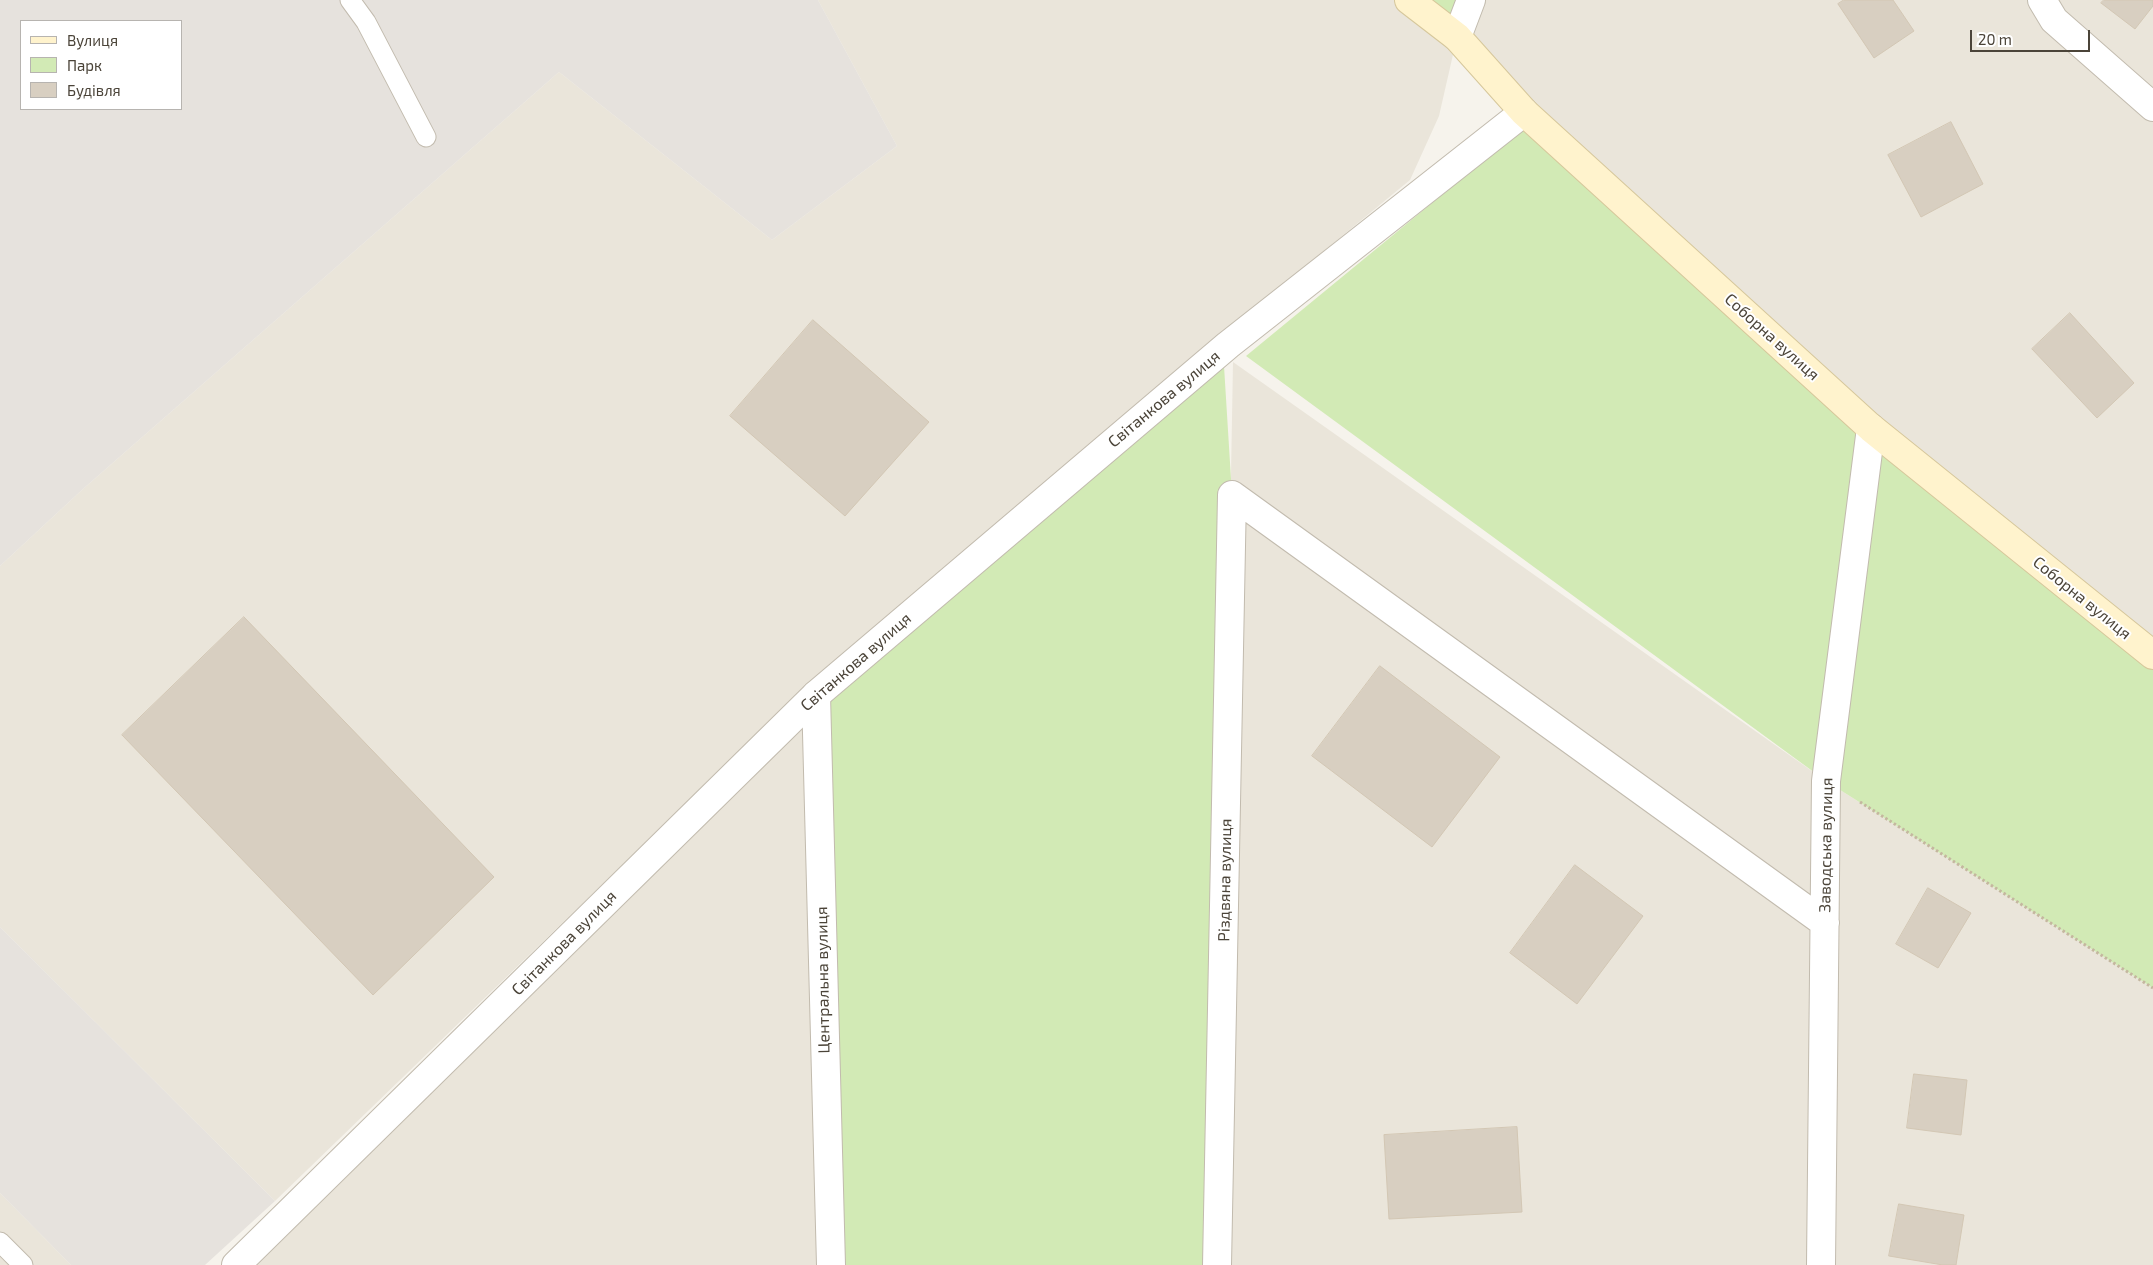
<!DOCTYPE html>
<html>
<head>
<meta charset="utf-8">
<style>
	body { margin:0 }
	#map { position:relative; width:2153px; height:1265px; overflow:hidden; background:#f6f3ec; font-family:"Exo 2",sans-serif }
	canvas { display:block }
	.legend { position:absolute; left:20px; top:20px; width:162px; height:90px; box-sizing:border-box; background:#fff; border:1px solid #b7b4b0; margin:0; padding:6px 9px; list-style:none; font-size:15px; color:#4b4439 }
	.legend li { display:flex; align-items:center; gap:10px; height:25px }
	.legend b { width:25px; border:1px solid #b7b4b0 }
	.scale { position:absolute; left:1970px; top:30px; width:120px; height:22px; box-sizing:border-box; border:2px solid #4b4439; border-top:0; padding-left:6px; font-size:15px; line-height:18px; white-space:nowrap; color:#4b4439; -webkit-text-stroke:4px #fff; paint-order:stroke }
</style>
</head>
<body>
<div id="map">
<canvas width="2153" height="1265"></canvas>
<ul class="legend">
<li><b style="height:6px;background:#fff3cd"></b>Вулиця</li>
<li><b style="height:14px;background:#d2eab5"></b>Парк</li>
<li><b style="height:14px;background:#d8cfc1"></b>Будівля</li>
</ul>
<div class="scale">20 m</div>
</div>
<script>
const context = document.querySelector('canvas').getContext('2d');
context.lineJoin = 'round';
function fill(path, color) {
  context.fillStyle = color;
  context.fill(path, 'evenodd');
}
function trace(path, color, width, dash) {
  context.strokeStyle = color;
  context.lineWidth = width;
  context.lineCap = dash ? 'butt' : 'round';
  context.setLineDash(dash || []);
  context.stroke(path);
}
function label(font, color, halo, rows, align = 'center') {
  context.font = font + ' "Exo 2",sans-serif';
  context.lineWidth = 4;
  context.setLineDash([]);
  context.textBaseline = 'middle';
  context.strokeStyle = halo;
  context.fillStyle = color;
  for (const [text, x, y, turn = 0] of rows) {
    context.save();
    context.translate(x, y);
    context.rotate((+turn || 0) * Math.PI / 180);
    context.textAlign = isNaN(turn) ? turn : align;
    if (halo) context.strokeText(text, 0, 0);
    context.fillText(text, 0, 0);
    context.restore();
  }
}
fill(new Path2D(`
	M 818,0 L 2153,0 L 2153,655 L 1871,428 L 1533,101 L 1457,37 L 1439,116 L 1410,180 L 1222,335 L 806,687 L 275,1201 L 0,927 L 0,566 L 83,489 L 559,72 L 772,240 L 897,146 Z
	M 1233,362 L 1826,781 L 2153,988 L 2153,1265 L 1217,1265 Z
	M 812,706 L 829,1265 L 247,1265 Z
	M 0,1193 L 71,1265 L 0,1265 Z`), '#eae5da');
fill(new Path2D(`
	M 0,0 L 818,0 L 897,146 L 772,240 L 559,72 L 83,489 L 0,566 ZM 21,21 L 181,21 L 181,109 L 21,109 Z
	M 0,927 L 275,1201 L 205,1265 L 71,1265 L 0,1193 Z`), '#e6e2dd');
fill(new Path2D(`
	M 1409,0 L 1471,0 L 1457,37 Z
	M 1528,124 L 2153,655 L 2153,988 L 1826,781 L 1246,356 Z
	M 1224,366 L 1232,495 L 1217,1265 L 832,1265 L 819,701 Z`), '#d2eab5');
const building = new Path2D(`
	M 1844,0 L 1893,0 L 1914,31 L 1874,58 L 1838,4 Z
	M 2104,0 L 2153,0 L 2153,6 L 2135,29 L 2101,3 Z
	M 1951,122 L 1983,184 L 1921,217 L 1888,155 Z
	M 2070,313 L 2134,383 L 2097,418 L 2032,349 Z
	M 813,320 L 929,422 L 845,516 L 730,416 Z
	M 244,617 L 494,877 L 373,995 L 122,735 Z
	M 1380,666 L 1500,757 L 1432,847 L 1312,756 Z
	M 1575,865 L 1643,916 L 1577,1004 L 1510,953 Z
	M 1928,888 L 1971,913 L 1938,968 L 1896,944 Z
	M 1914,1074 L 1967,1080 L 1961,1135 L 1907,1128 Z
	M 1517,1127 L 1522,1212 L 1389,1219 L 1384,1135 Z
	M 1899,1204 L 1964,1215 L 1956,1265 L 1943,1265 L 1889,1256 Z`);
fill(building, '#d8cfc1');
trace(building, '#d3c7b4', 1);
const service = new Path2D(`
	M 350,0 L 366,22 L 426,137
	M 0,1242 L 23,1265`);
const minor = new Path2D(`
	M 2042,0 L 2054,20 L 2153,107
	M 1457,37 L 1471,0
	M 1232,495 L 1825,923
	M 816,695 L 831,1265
	M 1217,1265 L 1232,495
	M 1821,1265 L 1826,781 L 1871,428`);
const tertiary = new Path2D(`
	M 236,1265 L 816,695 L 1228,345 L 1524,112`);
const secondary = new Path2D(`
	M 1409,0 L 1457,37 L 1524,112 L 1871,428 L 2153,655`);
trace(service, '#c2bbae', 21);
trace(minor, '#c2bbae', 30);
trace(tertiary, '#c2bbae', 30);
trace(secondary, '#d6c79b', 30);
trace(new Path2D(`
	M 1860,802 L 2153,988`), '#c4b79f', 3, [2.5, 2.5]);
trace(service, '#fff', 19);
trace(minor, '#fff', 28);
trace(tertiary, '#fff', 28);
trace(secondary, '#fff3cd', 28);
label('16px', '#4b4439', '#fff', [
	["Соборна вулиця",1772,337,42],
	["Світанкова вулиця",1164,399,-40],
	["Соборна вулиця",2082,598,39],
	["Світанкова вулиця",856,662,-41],
	["Заводська вулиця",1826,845,-89],
	["Різдвяна вулиця",1225,880,-89],
	["Світанкова вулиця",564,943,-45],
	["Центральна вулиця",823,980,-91]
]);
</script>
</body>
</html>
